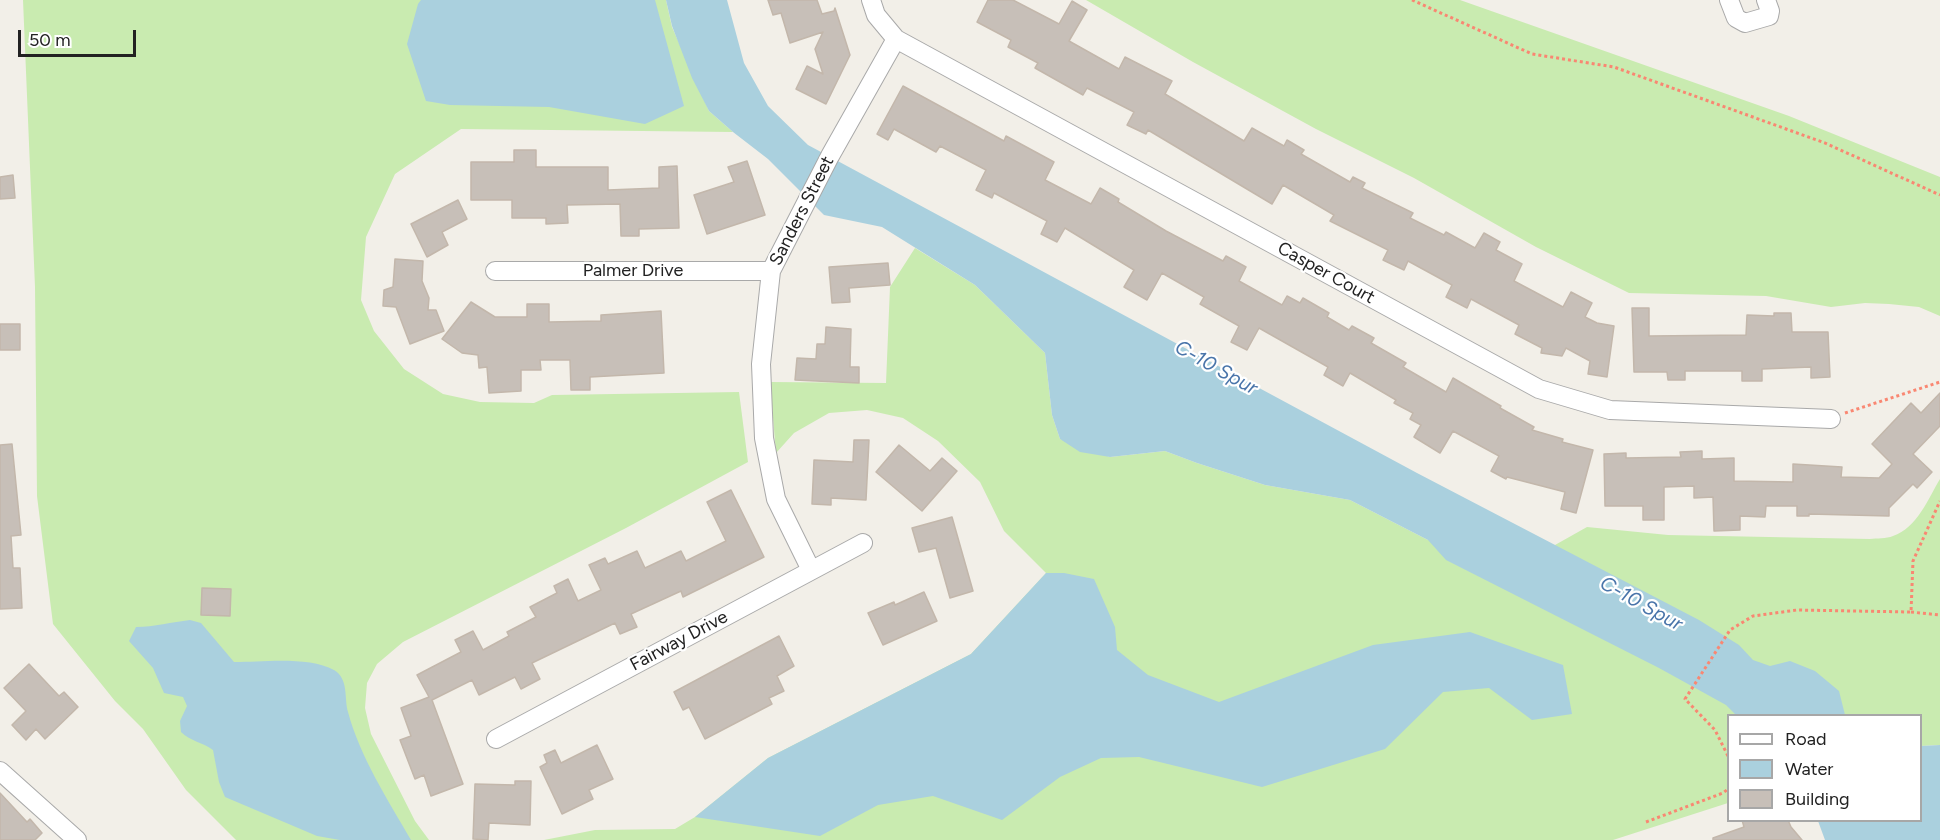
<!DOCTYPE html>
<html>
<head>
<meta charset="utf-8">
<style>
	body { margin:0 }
	#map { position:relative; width:1940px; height:840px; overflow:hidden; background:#f2efe8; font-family:Figtree,sans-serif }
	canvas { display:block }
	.legend { position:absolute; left:1727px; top:714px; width:195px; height:108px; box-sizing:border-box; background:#fff; border:2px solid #a7a7a7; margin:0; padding:8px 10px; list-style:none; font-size:18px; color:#222 }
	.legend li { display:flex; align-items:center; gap:12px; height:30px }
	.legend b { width:30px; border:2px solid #a7a7a7 }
	.scale { position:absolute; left:18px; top:30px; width:118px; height:27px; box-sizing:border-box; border:3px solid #222; border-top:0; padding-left:8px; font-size:18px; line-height:21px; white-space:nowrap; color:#222; -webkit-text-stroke:4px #fff; paint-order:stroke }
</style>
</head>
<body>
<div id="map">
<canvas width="1940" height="840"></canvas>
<ul class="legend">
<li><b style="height:8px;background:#fff"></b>Road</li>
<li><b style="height:16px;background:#aad0de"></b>Water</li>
<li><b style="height:16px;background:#c7bfb8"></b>Building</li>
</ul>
<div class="scale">50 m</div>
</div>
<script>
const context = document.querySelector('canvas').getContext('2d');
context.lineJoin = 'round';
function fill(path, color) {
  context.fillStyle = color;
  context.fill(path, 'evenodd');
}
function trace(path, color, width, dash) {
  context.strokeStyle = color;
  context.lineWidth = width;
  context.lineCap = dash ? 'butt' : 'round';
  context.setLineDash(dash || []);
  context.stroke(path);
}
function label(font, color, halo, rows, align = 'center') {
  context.font = font + ' Figtree,sans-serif';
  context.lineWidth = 4.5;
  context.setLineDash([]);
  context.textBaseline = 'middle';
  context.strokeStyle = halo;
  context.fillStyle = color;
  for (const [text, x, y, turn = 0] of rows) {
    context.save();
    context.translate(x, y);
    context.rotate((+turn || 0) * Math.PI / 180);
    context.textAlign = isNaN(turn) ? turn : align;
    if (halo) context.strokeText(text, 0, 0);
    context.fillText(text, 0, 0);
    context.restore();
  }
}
fill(new Path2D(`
	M 23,0 L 666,0 L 672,27 L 709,111 L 733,132 L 461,129 L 395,174 L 366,237 L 361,300 L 374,331 L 404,369 L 443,394 L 480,402 L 534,403 L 552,395 L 739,392 L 748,462 L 626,528 L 403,642 L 377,664 L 367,683 L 365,708 L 371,734 L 415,821 L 429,840 L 236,840 L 186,790 L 143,729 L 115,701 L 53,624 L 37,496 L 35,287 Z
	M 1086,0 L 1460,0 L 1789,116 L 1940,177 L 1940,316 L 1919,307 L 1889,304 L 1865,303 L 1831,307 L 1766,296 L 1629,293 L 1536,247 L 1414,178 L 1316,129 L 1193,62 Z
	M 915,248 L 975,285 L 1045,353 L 1052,415 L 1060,439 L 1110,457 L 1165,451 L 1197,463 L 1265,485 L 1350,500 L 1428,540 L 1555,545 L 1587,527 L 1668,535 L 1870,539 C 1877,538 1886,539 1893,536 C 1917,528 1928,499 1940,479 L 1940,745 L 1921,746 L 1920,716 L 1728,716 L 1728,803 L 1613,840 L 544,840 L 595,830 L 675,829 L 695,817 L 768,758 L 971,654 L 1046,573 L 1004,531 L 980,482 L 938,441 L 903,418 L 867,410 L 829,413 L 794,433 L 776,453 L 770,382 L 886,383 L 890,287 Z`), '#c9ebb0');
fill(new Path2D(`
	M 421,0 L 655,0 L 684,106 L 645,124 L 549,107 L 450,105 L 426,101 L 407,44 L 418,4 Z
	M 666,0 L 727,0 L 744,63 L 768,106 L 808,145 L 1417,473 L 1699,620 L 1739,645 L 1753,660 L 1770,666 L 1790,661 L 1815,671 L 1839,691 L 1845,715 L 1736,715 L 1726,705 L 1659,668 L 1446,560 L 1428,540 L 1350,500 L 1265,485 L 1197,463 L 1165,451 L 1110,457 L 1080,452 L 1060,439 L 1052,415 L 1045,353 L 975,285 L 882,227 L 824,215 L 768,159 L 733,132 L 709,111 L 692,78 L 672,26 Z
	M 1046,573 L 1064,573 L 1094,579 L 1115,627 L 1117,650 L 1148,675 L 1219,702 L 1373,645 L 1470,632 L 1563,665 L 1572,714 L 1532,720 L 1489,688 L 1443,692 L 1385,749 L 1262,787 L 1139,757 L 1101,758 L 1060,777 L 1002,820 L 933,796 L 878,805 L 820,836 L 695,817 L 768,758 L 971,654 Z
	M 190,620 L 201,623 L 234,662 C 263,662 309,656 334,670 C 349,679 344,698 348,712 C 360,757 388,800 411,840 L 340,840 L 317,836 L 225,797 L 219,782 L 213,750 C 202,742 190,741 181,732 L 180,721 L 187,706 L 183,697 L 164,693 L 153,668 L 129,641 L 136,627 C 154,627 172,622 190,620 Z
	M 1940,745 L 1940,840 L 1825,840 L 1818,821 L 1920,820 L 1921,746 Z`), '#aad0de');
const building = new Path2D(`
	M 768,0 L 817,0 L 822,14 L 834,11 L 835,8 L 850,55 L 826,104 L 796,89 L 807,66 L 823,74 L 815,49 L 823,32 L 790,43 L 781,13 L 773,15 Z
	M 988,0 L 1013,0 L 1059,24 L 1072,1 L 1087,10 L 1069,41 L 1119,69 L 1125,57 L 1172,81 L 1165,94 L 1244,141 L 1252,128 L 1284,146 L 1287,140 L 1304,150 L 1301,154 L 1350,182 L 1353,177 L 1365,183 L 1362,188 L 1413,213 L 1410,218 L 1444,235 L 1446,232 L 1475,248 L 1484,233 L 1500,242 L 1496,250 L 1522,264 L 1514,281 L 1563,307 L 1571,292 L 1592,303 L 1585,317 L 1597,323 L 1614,326 L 1607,377 L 1588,374 L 1590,361 L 1566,348 L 1562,356 L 1541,353 L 1542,348 L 1515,334 L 1519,325 L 1471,299 L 1467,308 L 1446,297 L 1452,285 L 1408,261 L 1404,270 L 1383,260 L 1388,250 L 1330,221 L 1334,215 L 1283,185 L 1272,204 L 1148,130 L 1146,134 L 1127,125 L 1134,112 L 1087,88 L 1083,95 L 1035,68 L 1038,63 L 1008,47 L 1011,40 L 977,22 Z
	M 903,86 L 1004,141 L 1006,136 L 1054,162 L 1045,180 L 1091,204 L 1100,188 L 1119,199 L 1118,202 L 1166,231 L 1223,261 L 1226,256 L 1246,267 L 1239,281 L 1282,305 L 1287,296 L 1300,303 L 1303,298 L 1329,313 L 1327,317 L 1349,330 L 1352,326 L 1374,338 L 1371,343 L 1406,363 L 1403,367 L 1446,392 L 1453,378 L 1501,406 L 1500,408 L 1534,427 L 1532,430 L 1563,439 L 1562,442 L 1593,450 L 1576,513 L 1561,509 L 1565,492 L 1507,477 L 1506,479 L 1491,471 L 1499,456 L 1453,431 L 1440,453 L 1414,437 L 1421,425 L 1410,419 L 1413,413 L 1394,403 L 1396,400 L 1350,373 L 1343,386 L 1324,375 L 1328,367 L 1259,328 L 1247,350 L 1231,342 L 1239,326 L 1200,304 L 1204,297 L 1162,273 L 1147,300 L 1124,287 L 1134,270 L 1065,228 L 1057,242 L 1041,234 L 1047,221 L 994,193 L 992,198 L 976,190 L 986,170 L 940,146 L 936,152 L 894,129 L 888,140 L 877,134 Z
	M 514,150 L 536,150 L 536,167 L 608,167 L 608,190 L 659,188 L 659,167 L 677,166 L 679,228 L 639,229 L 639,236 L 621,236 L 620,204 L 567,205 L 568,223 L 546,224 L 546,218 L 512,218 L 512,200 L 471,200 L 471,162 L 514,162 Z
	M 747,161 L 765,215 L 707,234 L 694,195 L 734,182 L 728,167 Z
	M 13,175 L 15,198 L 0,199 L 0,177 Z
	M 458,200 L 467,219 L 442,232 L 448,245 L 427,257 L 411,224 Z
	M 395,259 L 423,261 L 422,281 L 429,298 L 428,310 L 436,310 L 444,331 L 410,344 L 396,307 L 383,306 L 384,290 L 393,287 Z
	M 888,263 L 890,285 L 849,288 L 850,302 L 832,303 L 829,267 Z
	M 471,302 L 495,317 L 527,317 L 527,304 L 549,304 L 549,322 L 601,321 L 601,315 L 661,311 L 664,373 L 590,377 L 590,390 L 571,390 L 570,360 L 540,360 L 541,370 L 521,370 L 521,391 L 489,393 L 487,367 L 479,368 L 478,355 L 462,353 L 442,339 Z
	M 1632,308 L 1649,308 L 1649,336 L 1746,335 L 1747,315 L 1774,316 L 1774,313 L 1791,313 L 1792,332 L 1828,332 L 1830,377 L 1811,378 L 1811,367 L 1762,369 L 1762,381 L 1742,381 L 1742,371 L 1685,371 L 1685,380 L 1668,380 L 1667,372 L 1634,372 Z
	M 0,324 L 20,324 L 20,350 L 0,350 Z
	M 826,327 L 851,329 L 850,367 L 859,367 L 859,383 L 795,380 L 797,358 L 816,359 L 817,344 L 825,344 Z
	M 1940,393 L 1940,426 L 1913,454 L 1932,472 L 1917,488 L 1913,484 L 1889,508 L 1889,516 L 1809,514 L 1809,516 L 1797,516 L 1797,506 L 1766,506 L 1765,517 L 1740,516 L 1740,530 L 1714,531 L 1713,497 L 1694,498 L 1694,486 L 1664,487 L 1664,520 L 1643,520 L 1643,506 L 1605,506 L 1604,454 L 1626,453 L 1626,458 L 1681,457 L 1680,452 L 1702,451 L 1702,459 L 1734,458 L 1734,481 L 1793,482 L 1793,464 L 1842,467 L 1841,477 L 1879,478 L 1892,464 L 1872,444 L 1911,403 L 1921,413 Z
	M 854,440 L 869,440 L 866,500 L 831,498 L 831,505 L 812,504 L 814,460 L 853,462 Z
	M 12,444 L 21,535 L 11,536 L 13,568 L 20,568 L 22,608 L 0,609 L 0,445 Z
	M 899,445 L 930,471 L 942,458 L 957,471 L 922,511 L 876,472 Z
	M 731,490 L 764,557 L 683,597 L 681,591 L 631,614 L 637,627 L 620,634 L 615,623 L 532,663 L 540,679 L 521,689 L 515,677 L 479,695 L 472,680 L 432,700 L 463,784 L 431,796 L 424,775 L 415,779 L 400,740 L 411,736 L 401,708 L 429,697 L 417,675 L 461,652 L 455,640 L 473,631 L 483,650 L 509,636 L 507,632 L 536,617 L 530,607 L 557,593 L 554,586 L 568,579 L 578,601 L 601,590 L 589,565 L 605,558 L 608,564 L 637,551 L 645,568 L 681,551 L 686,561 L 726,541 L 707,502 Z
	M 952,517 L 973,591 L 950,598 L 936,548 L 919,552 L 912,528 Z
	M 202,588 L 231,589 L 230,616 L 201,615 Z
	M 924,592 L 937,621 L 883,645 L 868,613 L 894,602 L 895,605 Z
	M 779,636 L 794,666 L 777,676 L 784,691 L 769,698 L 772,704 L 705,739 L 689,707 L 683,710 L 674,692 Z
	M 29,664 L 59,696 L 64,692 L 78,707 L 45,739 L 36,729 L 26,740 L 12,725 L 26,711 L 4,688 Z
	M 597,745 L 613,779 L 589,790 L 593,799 L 562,814 L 540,767 L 547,763 L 544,755 L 555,750 L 561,763 Z
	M 515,781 L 531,781 L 530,825 L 489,823 L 488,840 L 473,839 L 475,784 L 515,785 Z
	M 0,793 L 27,822 L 30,819 L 42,833 L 35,840 L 0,840 Z
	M 1742,820 L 1788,820 L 1791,827 L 1802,840 L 1713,840 L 1713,838 L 1744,827 Z`);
fill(building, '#c7bfb8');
trace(building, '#c3b7ab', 1.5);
const minor = new Path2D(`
	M 871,0 L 876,15 L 896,39 L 1539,389 L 1610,410 L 1831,419
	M 1729,0 L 1736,18 L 1745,23 L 1769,16 L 1770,11 L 1766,0
	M 495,271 L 771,271
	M 811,570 L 776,499 L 764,438 L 761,364 L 771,271 L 830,156 L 896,39
	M 496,739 L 863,543
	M 0,771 L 77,840`);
trace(minor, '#a9a9a9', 20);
trace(new Path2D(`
	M 1412,0 L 1532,54 L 1614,67 L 1825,143 L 1940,195
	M 1845,413 L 1940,382
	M 1911,612 L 1940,615
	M 1728,756 L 1715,730 L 1685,699 L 1730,630 L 1753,616 L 1797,610 L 1911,612 L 1913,561 L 1940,501
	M 1646,822 L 1723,793 L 1728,789`), '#f98772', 3, [3, 3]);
trace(minor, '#fff', 18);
label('18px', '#222', '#fff', [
	["Sanders Street",802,211,-63],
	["Palmer Drive",633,271],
	["Casper Court",1326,273,29],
	["Fairway Drive",679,641,-28]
]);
label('italic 20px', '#4a75aa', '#fff', [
	["C-10 Spur",1216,368,29],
	["C-10 Spur",1641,604,29]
]);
</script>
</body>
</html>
